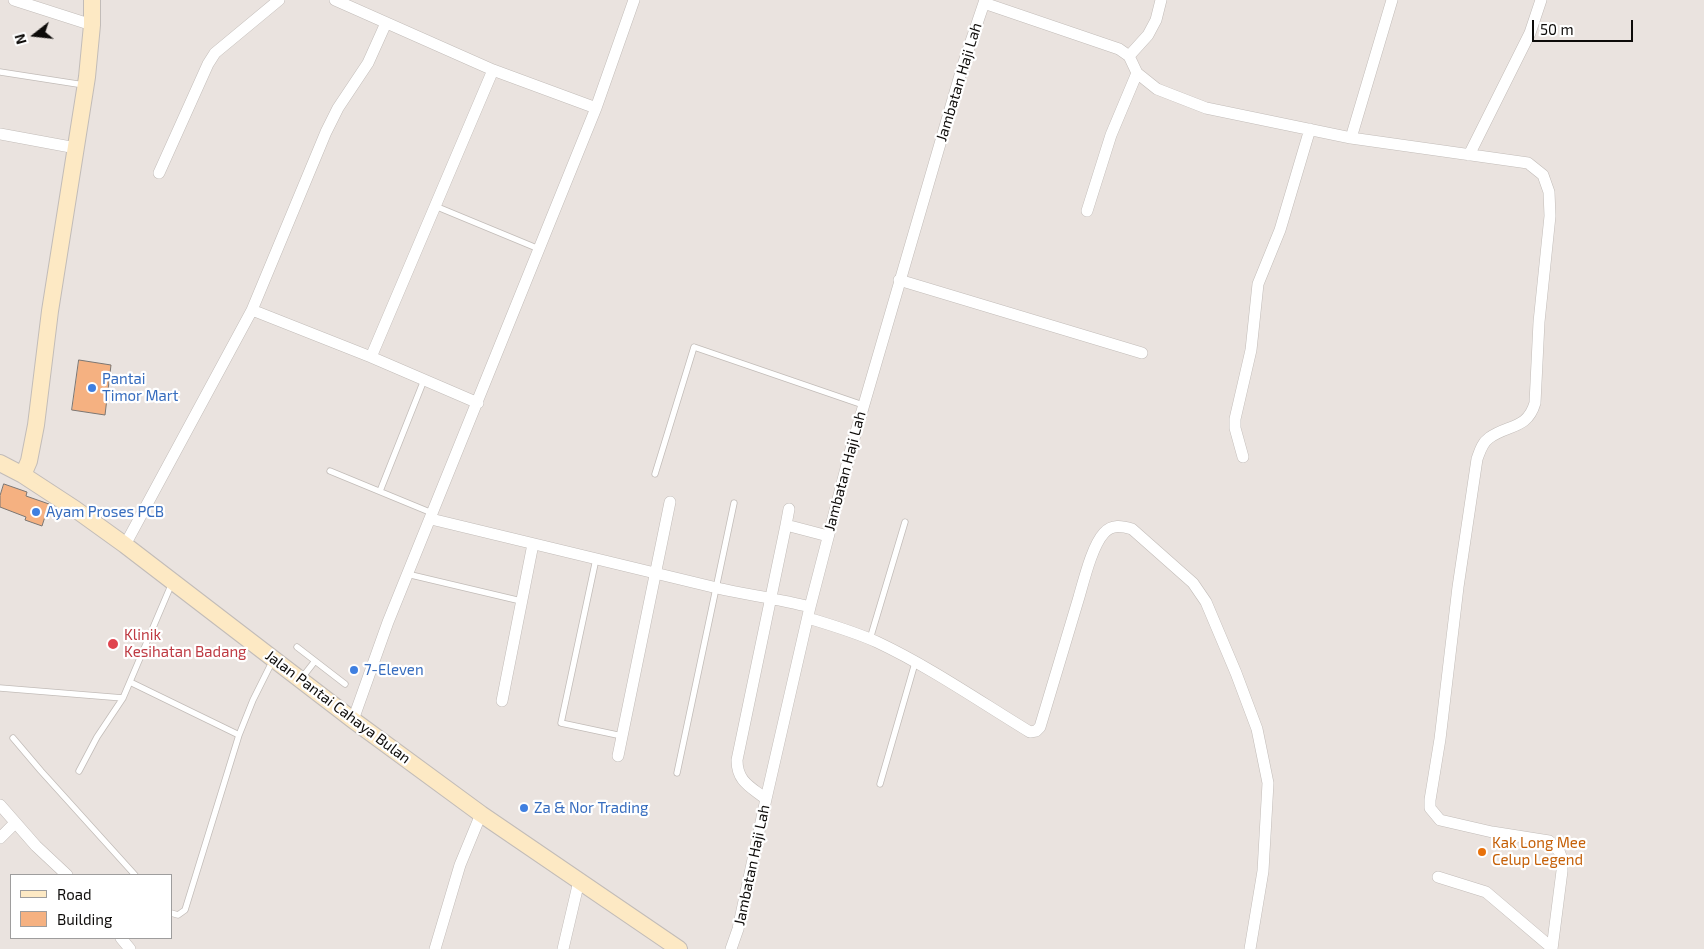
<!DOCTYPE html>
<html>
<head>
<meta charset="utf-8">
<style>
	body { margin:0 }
	#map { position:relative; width:1704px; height:949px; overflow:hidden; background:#eae3df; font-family:"Exo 2",sans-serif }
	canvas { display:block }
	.legend { position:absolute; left:10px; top:874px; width:162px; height:65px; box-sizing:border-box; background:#fff; border:1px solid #9e9d9d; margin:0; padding:6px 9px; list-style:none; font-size:15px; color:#0d0b09 }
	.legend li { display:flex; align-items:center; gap:10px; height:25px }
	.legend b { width:25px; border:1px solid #9e9d9d }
	.north { position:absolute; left:10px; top:10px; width:50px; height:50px; -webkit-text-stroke:4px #fff; paint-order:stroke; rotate:254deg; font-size:14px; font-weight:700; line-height:20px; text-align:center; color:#0d0b09 }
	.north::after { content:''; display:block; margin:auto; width:18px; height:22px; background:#0d0b09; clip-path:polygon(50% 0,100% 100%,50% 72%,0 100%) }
	.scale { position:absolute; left:1532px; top:20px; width:101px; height:22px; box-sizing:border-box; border:2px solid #0d0b09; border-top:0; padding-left:6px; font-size:15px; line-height:18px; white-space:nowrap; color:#0d0b09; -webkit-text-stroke:4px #fff; paint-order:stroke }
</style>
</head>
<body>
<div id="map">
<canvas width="1704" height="949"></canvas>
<ul class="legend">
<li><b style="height:6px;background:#fde9c4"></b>Road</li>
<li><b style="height:14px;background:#f5b181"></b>Building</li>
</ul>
<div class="north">N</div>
<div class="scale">50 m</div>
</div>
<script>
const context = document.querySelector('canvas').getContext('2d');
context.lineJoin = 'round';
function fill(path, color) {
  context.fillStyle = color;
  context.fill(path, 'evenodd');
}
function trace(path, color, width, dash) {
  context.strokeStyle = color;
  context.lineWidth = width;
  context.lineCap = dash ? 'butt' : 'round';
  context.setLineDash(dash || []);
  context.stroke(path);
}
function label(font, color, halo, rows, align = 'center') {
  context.font = font + ' "Exo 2",sans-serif';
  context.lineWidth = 4.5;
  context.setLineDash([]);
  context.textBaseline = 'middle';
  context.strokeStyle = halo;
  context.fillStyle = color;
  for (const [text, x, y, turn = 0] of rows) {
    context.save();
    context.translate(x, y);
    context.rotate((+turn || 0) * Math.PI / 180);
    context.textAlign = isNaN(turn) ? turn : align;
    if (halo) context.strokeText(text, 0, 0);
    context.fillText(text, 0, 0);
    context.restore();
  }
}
const building = new Path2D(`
	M 79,360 L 111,365 L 105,415 L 72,410 Z
	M 4,484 L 27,492 L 26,496 L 49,504 L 42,526 L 25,520 L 26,517 L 0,507 L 0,496 Z`);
fill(building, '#f5b181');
trace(building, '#7c7672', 1);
const lane = new Path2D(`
	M 0,72 L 84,85
	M 435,206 L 539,249
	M 330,471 L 432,513
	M 655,474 L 694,347 L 863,405
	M 380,491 L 424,380
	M 596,559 L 561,723 L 622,736
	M 407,574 L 521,601
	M 870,639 L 905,522
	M 297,647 L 345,684
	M 301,679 L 315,661
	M 130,682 L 239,735
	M 0,688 L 123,698
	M 13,738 L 41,771 L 135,875
	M 79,771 L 97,737 L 123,698 L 172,583
	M 677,773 L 734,503
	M 880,784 L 915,663
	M 171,913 L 178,915 L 185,910 L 239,735 L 253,700 L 273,660`);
const street = new Path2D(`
	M 14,0 L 92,25
	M 335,0 L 493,70 L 596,108
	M 984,3 L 1119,49 L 1129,56 L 1137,73 L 1157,89 L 1206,108 L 1351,138 L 1528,163 L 1543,175 L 1549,192 L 1550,216 L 1539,322 L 1535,403 C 1527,430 1508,424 1489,438 C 1482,443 1480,451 1477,459 L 1458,587 L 1440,739 L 1430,800 L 1430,808 L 1440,820 L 1492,832 L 1549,841 L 1559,851 L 1562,859 L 1562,871 L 1552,949
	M 1129,56 L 1148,35 L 1156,20 L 1161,0
	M 0,134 L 76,148
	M 1351,138 L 1392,0
	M 1469,155 L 1530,33 L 1541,0
	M 159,173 L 208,64 L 215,53 L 279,0
	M 1087,211 L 1111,135 L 1137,73
	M 899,280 L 1142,353
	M 252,310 L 371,357 L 478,403
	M 371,357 L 493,70
	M 1243,457 L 1235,428 L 1235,419 L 1251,350 L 1258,284 L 1280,230 L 1310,129
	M 431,519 L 717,588 C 748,595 779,599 810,607
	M 786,525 L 789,509
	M 125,545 L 252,310 L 326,132 L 338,108 L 368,63 L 386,23
	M 808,618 C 831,625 855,632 877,642 C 930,667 979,701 1030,732 L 1036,731 L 1040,727 C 1053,684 1066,641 1079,597 C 1084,580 1092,546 1104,533 C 1112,524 1122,526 1132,529 L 1193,583 L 1206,602 L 1236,673 L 1257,729 L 1268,783 L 1263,871 L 1250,949
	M 502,701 L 533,544
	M 353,720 L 388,622 L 596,108 L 634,0
	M 618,756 L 670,502
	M 766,799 C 751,787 737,782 737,760 L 786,525 L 828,536
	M 0,805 L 36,846 L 67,875
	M 0,838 L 15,823
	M 1438,877 L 1486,892 L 1552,948
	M 121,938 L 130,949
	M 435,949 L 460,865 L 481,814
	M 563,949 L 579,881
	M 731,949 L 738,929 L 766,799 L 810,607 L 851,449 L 963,65 L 985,0`);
const secondary = new Path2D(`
	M 0,463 L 23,475 L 75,509 L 125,545 L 353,720 L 481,814 L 679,949
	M 23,475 L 29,461 L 36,425 L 50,311 L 87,77 L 92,25 L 92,0`);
trace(lane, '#c2bcb8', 7);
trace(street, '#c2bcb8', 12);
trace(secondary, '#c2bcb8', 18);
trace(lane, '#fff', 5.5);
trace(street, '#fff', 11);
trace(secondary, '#fde9c4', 16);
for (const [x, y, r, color] of [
	[92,388,5,"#3f7fe0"],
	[36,512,5,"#3f7fe0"],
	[113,644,6,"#e0444e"],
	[354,670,5,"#3f7fe0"],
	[524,808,5,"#3f7fe0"],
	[1482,852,5,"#e8710a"]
]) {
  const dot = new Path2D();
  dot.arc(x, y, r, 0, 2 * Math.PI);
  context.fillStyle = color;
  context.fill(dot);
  trace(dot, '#fff', 2);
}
label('15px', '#0d0b09', '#fff', [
	["Jambatan Haji Lah",959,82,-73],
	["Jambatan Haji Lah",845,471,-75],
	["Jalan Pantai Cahaya Bulan",338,707,37],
	["Jambatan Haji Lah",752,865,-78]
]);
label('15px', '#366cbe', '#fff', [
	["Pantai",102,379],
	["Timor Mart",102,396],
	["Ayam Proses PCB",46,512],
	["7-Eleven",364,670],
	["Za & Nor Trading",534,808]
], 'left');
label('15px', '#be3a42', '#fff', [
	["Klinik",124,635],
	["Kesihatan Badang",124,652]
], 'left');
label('15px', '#c56008', '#fff', [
	["Kak Long Mee",1492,843],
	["Celup Legend",1492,860]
], 'left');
</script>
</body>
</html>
